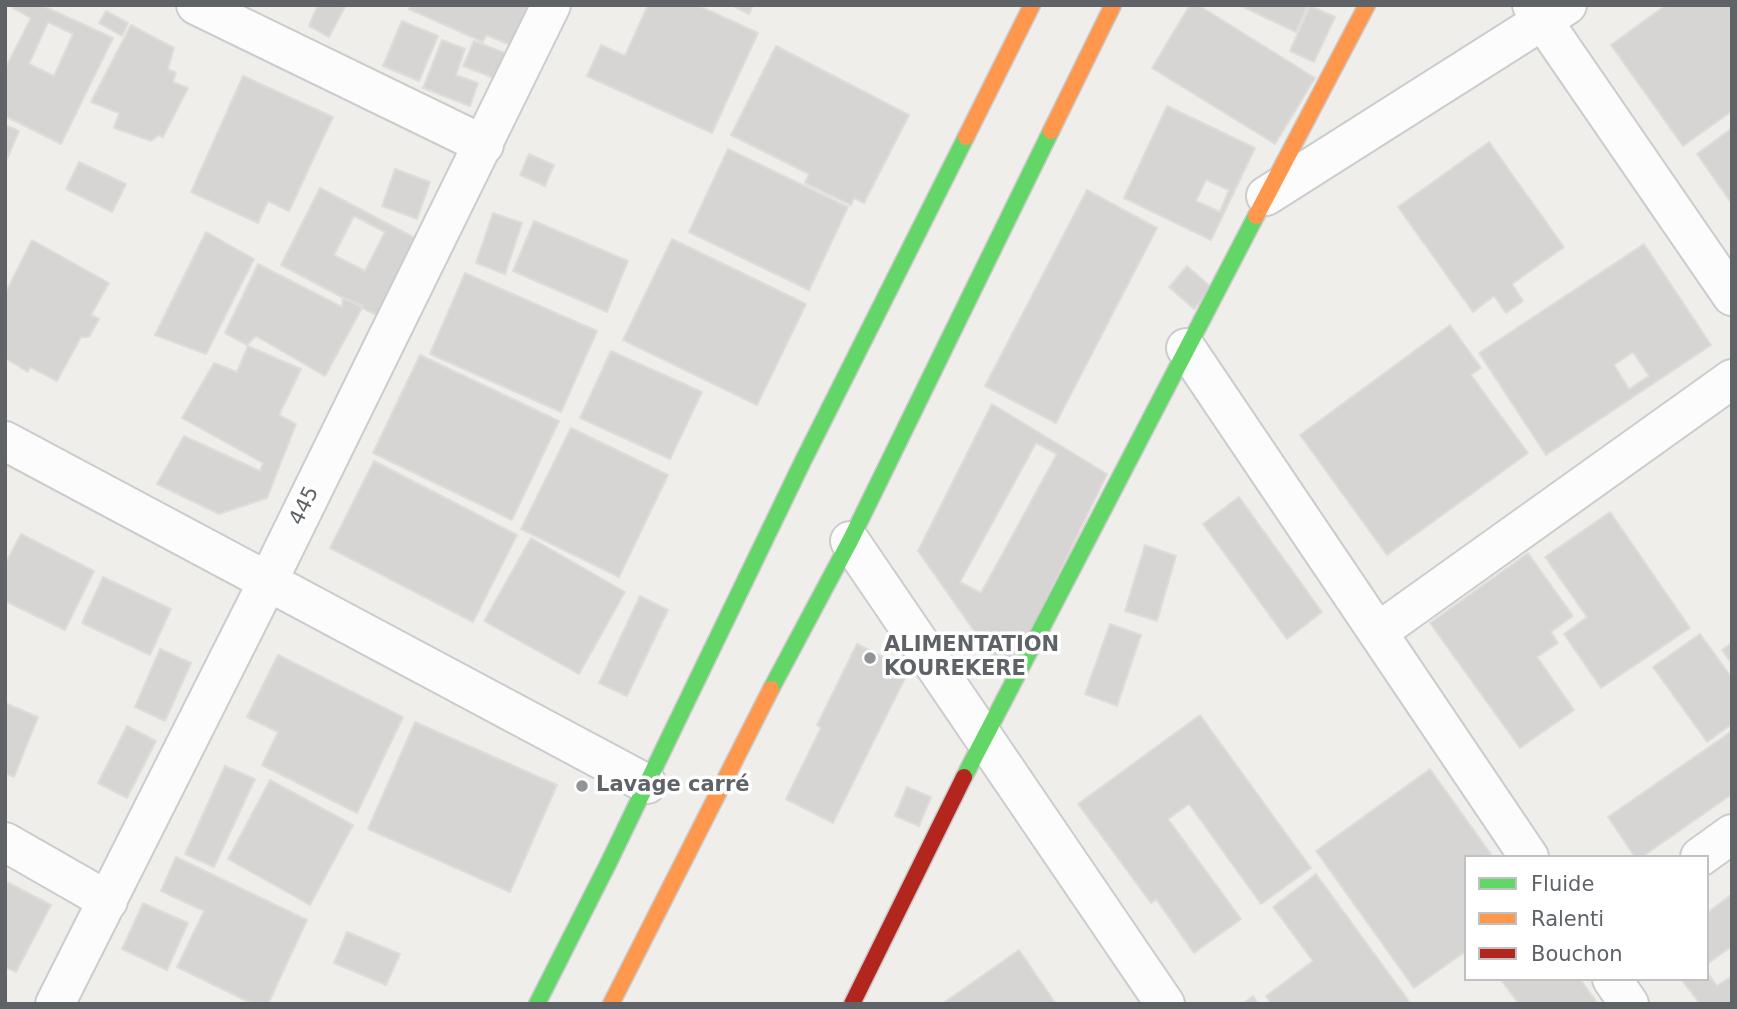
<!DOCTYPE html>
<html>
<head>
<meta charset="utf-8">
<style>
	body { margin:0 }
	#map { position:relative; width:1737px; height:1009px; overflow:hidden; background:#efeeea; font-family:"DejaVu Sans",sans-serif }
	canvas { display:block }
	.frame { position:absolute; inset:0; border:7px solid #5f6368; pointer-events:none }
	.legend { position:absolute; left:1464px; top:855px; width:245px; height:126px; box-sizing:border-box; background:#fff; border:2px solid #bfc1c3; margin:0; padding:9px 12px; list-style:none; font-size:21px; color:#5f6368 }
	.legend li { display:flex; align-items:center; gap:14px; height:35px }
	.legend b { width:35px; border:2px solid #bfc1c3 }
</style>
</head>
<body>
<div id="map">
<canvas width="1737" height="1009"></canvas>
<div class="frame"></div>
<ul class="legend">
<li><b style="height:9px;background:#63d668"></b>Fluide</li>
<li><b style="height:9px;background:#ff974d"></b>Ralenti</li>
<li><b style="height:9px;background:#b3261e"></b>Bouchon</li>
</ul>
</div>
<script>
const context = document.querySelector('canvas').getContext('2d');
context.lineJoin = 'round';
function fill(path, color) {
  context.fillStyle = color;
  context.fill(path, 'evenodd');
}
function trace(path, color, width, dash) {
  context.strokeStyle = color;
  context.lineWidth = width;
  context.lineCap = dash ? 'butt' : 'round';
  context.setLineDash(dash || []);
  context.stroke(path);
}
function label(font, color, halo, rows, align = 'center') {
  context.font = font + ' "DejaVu Sans",sans-serif';
  context.lineWidth = 7;
  context.setLineDash([]);
  context.textBaseline = 'middle';
  context.strokeStyle = halo;
  context.fillStyle = color;
  for (const [text, x, y, turn = 0] of rows) {
    context.save();
    context.translate(x, y);
    context.rotate((+turn || 0) * Math.PI / 180);
    context.textAlign = isNaN(turn) ? turn : align;
    if (halo) context.strokeText(text, 0, 0);
    context.fillText(text, 0, 0);
    context.restore();
  }
}
const building = new Path2D(`
	M 14,5 L 41,5 L 113,38 L 61,144 L 5,116 L 5,69 L 31,18 L 13,8 ZM 48,22 L 73,34 L 54,76 L 29,64 Z
	M 314,5 L 346,5 L 329,37 L 309,26 L 317,7 Z
	M 411,5 L 528,5 L 511,45 L 486,35 L 483,42 L 409,9 Z
	M 648,5 L 697,5 L 758,33 L 712,133 L 587,76 L 601,45 L 625,56 Z
	M 731,5 L 753,5 L 749,14 Z
	M 1190,5 L 1198,5 L 1315,78 L 1275,144 L 1152,68 Z
	M 1239,5 L 1308,5 L 1296,32 Z
	M 1666,5 L 1732,5 L 1732,111 L 1683,146 L 1611,45 Z
	M 1310,6 L 1335,17 L 1314,62 L 1290,51 Z
	M 106,11 L 128,23 L 122,36 L 99,23 Z
	M 402,21 L 438,36 L 419,81 L 383,66 Z
	M 131,25 L 174,48 L 168,69 L 176,73 L 173,82 L 188,88 L 163,137 L 159,135 L 151,141 L 114,128 L 119,113 L 91,102 Z
	M 442,40 L 465,49 L 456,75 L 478,83 L 470,106 L 423,88 Z
	M 474,41 L 507,54 L 496,79 L 463,66 Z
	M 776,46 L 909,115 L 864,203 L 854,198 L 851,205 L 805,183 L 809,174 L 731,135 Z
	M 243,76 L 333,117 L 289,211 L 268,201 L 258,223 L 191,192 Z
	M 1167,106 L 1255,148 L 1211,240 L 1124,198 ZM 1206,180 L 1229,190 L 1220,212 L 1196,201 Z
	M 5,125 L 19,131 L 7,159 L 5,158 Z
	M 1732,128 L 1732,204 L 1697,154 Z
	M 1489,142 L 1564,247 L 1512,284 L 1523,301 L 1506,313 L 1494,296 L 1473,312 L 1398,207 Z
	M 728,149 L 848,207 L 809,290 L 689,232 Z
	M 529,154 L 554,165 L 545,186 L 520,175 Z
	M 79,162 L 126,184 L 112,212 L 66,189 Z
	M 395,169 L 430,182 L 417,219 L 382,206 Z
	M 320,188 L 417,239 L 378,316 L 281,265 ZM 354,216 L 385,232 L 365,271 L 334,255 Z
	M 1087,190 L 1157,228 L 1056,423 L 985,386 Z
	M 493,213 L 522,223 L 505,274 L 476,263 Z
	M 534,221 L 628,261 L 607,312 L 513,271 Z
	M 206,232 L 254,259 L 206,354 L 155,335 Z
	M 672,239 L 806,304 L 757,405 L 623,340 Z
	M 32,240 L 109,283 L 91,315 L 99,319 L 89,337 L 81,337 L 57,381 L 30,367 L 28,372 L 5,358 L 5,294 Z
	M 1644,244 L 1711,345 L 1546,455 L 1479,353 ZM 1633,352 L 1649,376 L 1629,389 L 1614,365 Z
	M 258,264 L 342,307 L 343,297 L 363,306 L 325,376 L 256,336 L 247,345 L 225,333 Z
	M 1187,266 L 1212,288 L 1194,309 L 1169,287 Z
	M 465,273 L 597,331 L 561,412 L 430,354 Z
	M 1450,325 L 1481,368 L 1471,375 L 1528,453 L 1387,555 L 1300,435 Z
	M 248,346 L 301,369 L 279,415 L 296,424 L 267,498 L 219,514 L 157,484 L 184,436 L 260,471 L 263,463 L 182,418 L 214,363 L 237,372 Z
	M 611,351 L 702,392 L 670,459 L 580,418 Z
	M 420,355 L 559,421 L 512,520 L 373,453 Z
	M 992,404 L 1107,474 L 1008,679 L 918,551 ZM 1036,443 L 1057,454 L 981,593 L 960,582 Z
	M 571,428 L 668,475 L 619,577 L 521,529 Z
	M 374,461 L 517,535 L 473,622 L 330,548 Z
	M 1239,497 L 1322,612 L 1287,639 L 1203,524 Z
	M 1610,512 L 1690,628 L 1601,688 L 1564,634 L 1587,617 L 1545,557 Z
	M 21,534 L 94,571 L 65,630 L 5,601 L 5,564 Z
	M 531,538 L 625,592 L 579,674 L 484,621 Z
	M 1145,545 L 1176,556 L 1157,621 L 1125,611 Z
	M 1528,553 L 1573,616 L 1551,632 L 1558,643 L 1537,657 L 1574,710 L 1520,748 L 1430,623 Z
	M 103,577 L 171,609 L 150,655 L 82,623 Z
	M 640,596 L 668,610 L 627,696 L 599,683 Z
	M 1110,624 L 1141,635 L 1117,706 L 1085,694 Z
	M 1700,634 L 1732,678 L 1732,724 L 1707,742 L 1653,667 Z
	M 1732,643 L 1732,664 L 1722,650 Z
	M 857,644 L 909,670 L 833,823 L 786,799 L 821,728 L 817,725 Z
	M 160,649 L 191,663 L 165,721 L 135,707 Z
	M 278,655 L 403,717 L 357,813 L 262,765 L 278,732 L 247,717 Z
	M 5,703 L 38,717 L 14,777 L 5,773 Z
	M 1200,715 L 1311,868 L 1261,904 L 1189,804 L 1168,819 L 1241,919 L 1194,953 L 1156,899 L 1151,903 L 1078,804 Z
	M 415,722 L 557,785 L 510,892 L 368,829 Z
	M 127,726 L 156,741 L 127,798 L 98,783 Z
	M 1732,731 L 1732,794 L 1642,857 L 1635,857 L 1608,817 Z
	M 225,766 L 255,779 L 214,867 L 185,854 Z
	M 1430,769 L 1493,857 L 1466,857 L 1466,956 L 1463,953 L 1414,988 L 1316,851 Z
	M 270,780 L 353,825 L 310,905 L 228,859 Z
	M 907,787 L 931,797 L 919,826 L 895,816 Z
	M 176,857 L 307,920 L 268,1004 L 248,1004 L 249,1002 L 177,967 L 204,911 L 161,891 Z
	M 1316,874 L 1411,1004 L 1271,1004 L 1266,996 L 1313,961 L 1273,907 Z
	M 5,881 L 51,905 L 16,972 L 5,967 Z
	M 1732,894 L 1732,948 L 1731,947 L 1707,964 L 1707,913 Z
	M 143,903 L 188,923 L 167,970 L 122,949 Z
	M 347,932 L 400,954 L 386,985 L 334,963 Z
	M 1019,950 L 1056,1004 L 942,1004 Z
	M 1707,972 L 1717,986 L 1732,976 L 1732,1004 L 1700,1004 L 1681,979 L 1707,979 Z
	M 1580,979 L 1598,1004 L 1519,1004 L 1501,980 Z
	M 1253,996 L 1259,1004 L 1243,1004 Z`);
fill(building, '#d6d5d3');
trace(building, '#deddd9', 2);
const street = new Path2D(`
	M 196,5 L 484,145
	M 1532,5 L 1732,296
	M 1266,196 L 1567,5
	M 1186,348 L 1529,857
	M 5,441 L 647,784
	M 850,541 L 1165,1004
	M 1378,632 L 1732,379
	M 5,842 L 108,901
	M 1700,857 L 1732,834
	M 1612,979 L 1629,1004
	M 55,1004 L 268,581 L 551,5`);
const fast = new Path2D(`
	M 771,689 L 850,541 L 1051,131
	M 964,777 L 1256,216
	M 537,1004 L 608,864 L 803,461 L 966,137`);
const slow = new Path2D(`
	M 1051,131 L 1113,5
	M 966,137 L 1032,5
	M 1256,216 L 1367,5
	M 611,1004 L 771,689`);
const jam = new Path2D(`
	M 852,1004 L 964,777`);
trace(street, '#cbcccc', 42);
trace(fast, '#cacacb', 19);
trace(slow, '#cacacb', 19);
trace(jam, '#cacacb', 19);
trace(street, '#fdfcfc', 38);
trace(fast, '#63d668', 16);
trace(slow, '#ff974d', 16);
trace(jam, '#b3261e', 16);
for (const [x, y, r, color] of [
	[870,658,7,"#919496"],
	[582,786,7,"#919496"]
]) {
  const dot = new Path2D();
  dot.arc(x, y, r, 0, 2 * Math.PI);
  context.fillStyle = color;
  context.fill(dot);
  trace(dot, '#fff', 2.5);
}
label('21px', '#5f6368', '#fff', [
	["445",305,506,-64]
]);
label('bold 21px', '#5f6368', '#fff', [
	["ALIMENTATION",884,646],
	["KOUREKERE",884,670],
	["Lavage carré",596,786]
], 'left');
</script>
</body>
</html>
